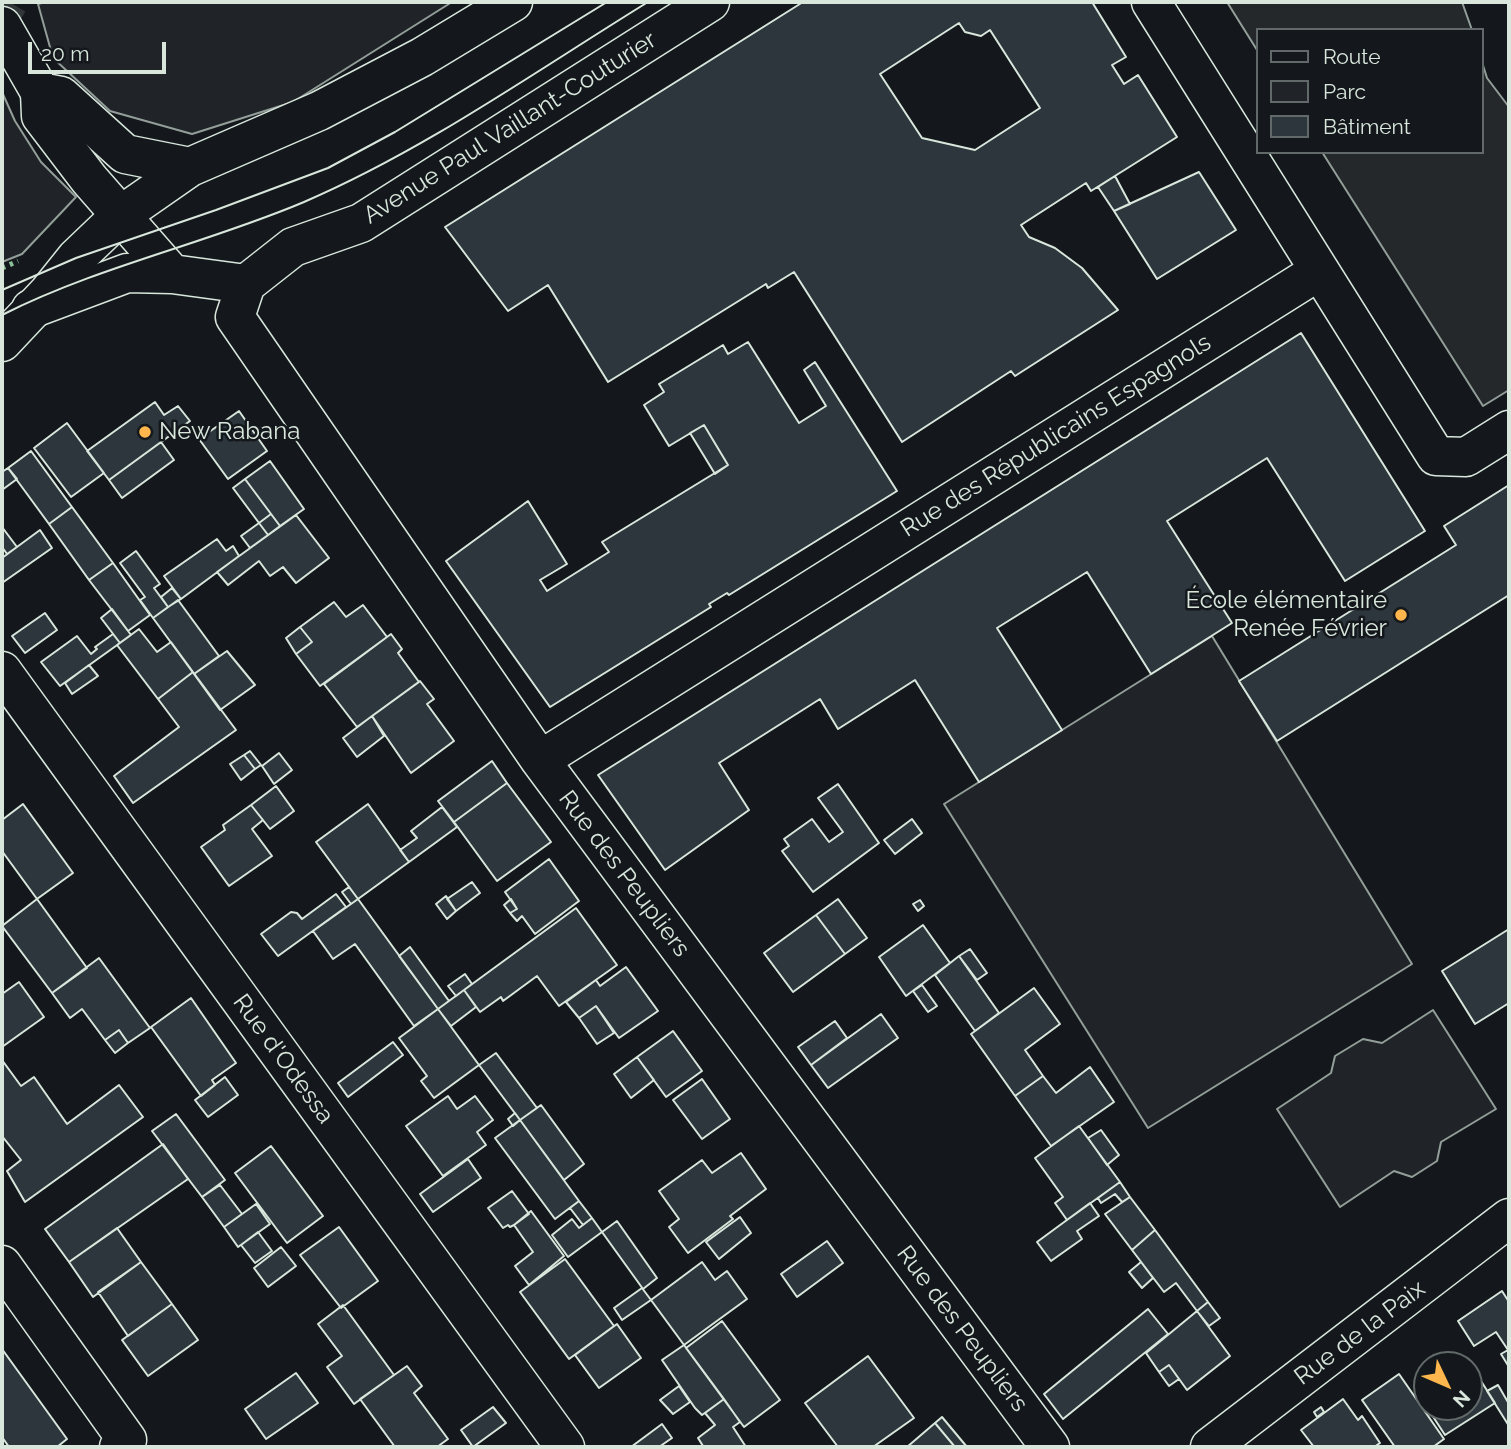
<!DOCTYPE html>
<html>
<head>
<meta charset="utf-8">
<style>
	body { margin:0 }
	#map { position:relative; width:1511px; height:1449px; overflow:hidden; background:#14181c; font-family:Raleway,sans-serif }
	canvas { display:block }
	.frame { position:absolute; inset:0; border:4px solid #d8e6dc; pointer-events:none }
	.legend { position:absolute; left:1256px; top:28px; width:228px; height:126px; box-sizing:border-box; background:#14181c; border:2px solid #626a69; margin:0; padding:9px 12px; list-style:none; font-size:21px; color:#d8e6dc }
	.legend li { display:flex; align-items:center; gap:14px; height:35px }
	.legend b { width:35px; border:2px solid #626a69 }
	.north { position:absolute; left:1413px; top:1351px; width:70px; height:70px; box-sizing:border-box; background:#14181c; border:2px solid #626a69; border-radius:50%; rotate:134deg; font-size:19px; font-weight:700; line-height:28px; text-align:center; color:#d8e6dc }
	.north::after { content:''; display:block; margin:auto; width:24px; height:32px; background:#ffb74d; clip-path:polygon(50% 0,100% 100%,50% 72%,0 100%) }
	.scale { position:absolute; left:28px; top:42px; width:138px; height:32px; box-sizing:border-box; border:4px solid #d8e6dc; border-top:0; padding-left:9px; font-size:21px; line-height:24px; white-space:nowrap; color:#d8e6dc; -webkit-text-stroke:5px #14181c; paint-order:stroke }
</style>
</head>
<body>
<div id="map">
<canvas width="1511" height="1449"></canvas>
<div class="frame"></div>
<ul class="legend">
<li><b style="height:9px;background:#14181c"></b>Route</li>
<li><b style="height:19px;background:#202428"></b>Parc</li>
<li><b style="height:19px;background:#2c363c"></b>Bâtiment</li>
</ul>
<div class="north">N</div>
<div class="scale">20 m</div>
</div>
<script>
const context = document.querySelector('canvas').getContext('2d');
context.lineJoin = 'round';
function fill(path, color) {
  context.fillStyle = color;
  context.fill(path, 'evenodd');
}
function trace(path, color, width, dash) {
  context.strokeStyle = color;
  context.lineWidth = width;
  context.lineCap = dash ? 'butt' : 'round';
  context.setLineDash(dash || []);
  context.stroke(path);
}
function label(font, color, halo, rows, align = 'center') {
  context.font = font + ' Raleway,sans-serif';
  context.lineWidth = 5;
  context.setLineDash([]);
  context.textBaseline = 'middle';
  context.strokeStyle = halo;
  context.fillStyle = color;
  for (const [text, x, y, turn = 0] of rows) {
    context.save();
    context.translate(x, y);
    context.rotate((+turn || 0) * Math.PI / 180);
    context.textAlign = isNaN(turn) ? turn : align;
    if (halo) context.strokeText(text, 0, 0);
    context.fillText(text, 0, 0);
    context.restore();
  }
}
const green = new Path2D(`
	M 45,2 L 452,2 L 293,102 L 192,134 L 110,111 L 53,58 L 38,4 Z
	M 2,92 L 15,121 L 41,162 L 76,197 L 22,254 L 2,262 Z
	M 1212,636 L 1412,964 L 1148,1128 L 944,804 Z
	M 1433,1010 L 1496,1109 L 1441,1142 L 1437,1161 L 1412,1177 L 1394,1171 L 1340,1207 L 1277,1109 L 1331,1073 L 1335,1056 L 1363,1039 L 1382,1043 Z`);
fill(green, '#202428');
trace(green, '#939e99', 2);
const parking = new Path2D(`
	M 1227,2 L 1462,2 L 1472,30 L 1257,30 L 1257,50 Z
	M 1481,59 L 1487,78 L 1509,107 L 1509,390 L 1483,406 L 1322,152 L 1481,152 Z`);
fill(parking, '#24282b');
trace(parking, '#939e99', 2);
const building = new Path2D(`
	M 803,2 L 1092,2 L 1126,57 L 1112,65 L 1124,84 L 1138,75 L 1177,137 L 1091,191 L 1086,183 L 1021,225 L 1029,237 L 1055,248 L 1082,268 L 1118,310 L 1015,376 L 1011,371 L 902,442 L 794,272 L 768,288 L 766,284 L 608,382 L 548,285 L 508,311 L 445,227 ZM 959,23 L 965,32 L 981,36 L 990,30 L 1040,108 L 975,150 L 922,138 L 880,74 Z
	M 1199,172 L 1236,230 L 1157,279 L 1114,211 Z
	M 1115,176 L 1130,204 L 1114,211 L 1098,187 Z
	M 1301,333 L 1425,531 L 1345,581 L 1267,458 L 1167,521 L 1232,623 L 1151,674 L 1087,572 L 997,628 L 1062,730 L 979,782 L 915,680 L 838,729 L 820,699 L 719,763 L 749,810 L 665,870 L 598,775 Z
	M 748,342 L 799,423 L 826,406 L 804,370 L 815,362 L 897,491 L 729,595 L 727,593 L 709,604 L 711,607 L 550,707 L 446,561 L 528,501 L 567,564 L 540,580 L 547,591 L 609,552 L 602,542 L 728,465 L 704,425 L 669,446 L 644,405 L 664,392 L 659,384 L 723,345 L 728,354 Z
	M 155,402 L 164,415 L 178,406 L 190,421 L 109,480 L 87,451 Z
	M 239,411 L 267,451 L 228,479 L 199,439 Z
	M 67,423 L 104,473 L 71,497 L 34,448 Z
	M 704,425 L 728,465 L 715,474 L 690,433 Z
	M 161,442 L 174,460 L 122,498 L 109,480 Z
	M 31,451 L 72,507 L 49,524 L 8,468 Z
	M 270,461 L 304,509 L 280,526 L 245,479 Z
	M 8,468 L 17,479 L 2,490 L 2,472 Z
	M 245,479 L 271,514 L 259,523 L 233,488 Z
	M 1509,485 L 1509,595 L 1277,741 L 1239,681 L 1456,545 L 1444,526 Z
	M 72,507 L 113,563 L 89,580 L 49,524 Z
	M 271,514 L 280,526 L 268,535 L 259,523 Z
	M 296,515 L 329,558 L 296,583 L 283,567 L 270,576 L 259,561 L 228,585 L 217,572 Z
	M 259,523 L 268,535 L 250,548 L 241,536 Z
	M 2,527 L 17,547 L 7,554 L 2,547 Z
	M 40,530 L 52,548 L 2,583 L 2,558 Z
	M 217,539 L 226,551 L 233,546 L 239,556 L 181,599 L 164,576 Z
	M 136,551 L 160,584 L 154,588 L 168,607 L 153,618 L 140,600 L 145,597 L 120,563 Z
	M 113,563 L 150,615 L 128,631 L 89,580 Z
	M 172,588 L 181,599 L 168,607 L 161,597 Z
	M 178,600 L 219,656 L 194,674 L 153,618 Z
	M 334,602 L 346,617 L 363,605 L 387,637 L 320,686 L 296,654 L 312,642 L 300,627 Z
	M 112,609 L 131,635 L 120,643 L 101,618 Z
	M 45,613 L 57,630 L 25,653 L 12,636 Z
	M 300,627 L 312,642 L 296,654 L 286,638 Z
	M 139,629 L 157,652 L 171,642 L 193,672 L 158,699 L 117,645 Z
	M 113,634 L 120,643 L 60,686 L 41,662 L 77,636 L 91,654 L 97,649 L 95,647 Z
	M 391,634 L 402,649 L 398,653 L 419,682 L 357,727 L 324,684 Z
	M 227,651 L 255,685 L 220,710 L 194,674 Z
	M 89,665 L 98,676 L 72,694 L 65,683 Z
	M 193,672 L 236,730 L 133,803 L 114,776 L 179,727 L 158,699 Z
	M 420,681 L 434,699 L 427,704 L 454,741 L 411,773 L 372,716 Z
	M 372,716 L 384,736 L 357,757 L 343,738 Z
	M 250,751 L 261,765 L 255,769 L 244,755 Z
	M 279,753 L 292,770 L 274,784 L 262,766 Z
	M 244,755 L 255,769 L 241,780 L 230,764 Z
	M 492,761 L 507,783 L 454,822 L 438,801 Z
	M 507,783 L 551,842 L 497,881 L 454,822 Z
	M 838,784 L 879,843 L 813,892 L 782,851 L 789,846 L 784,839 L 812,819 L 829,842 L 843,832 L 818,798 Z
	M 276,786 L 294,811 L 270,829 L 251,805 Z
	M 23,804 L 73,873 L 37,899 L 2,851 L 2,820 Z
	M 368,804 L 409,862 L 358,899 L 316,842 Z
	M 251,805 L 263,820 L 252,829 L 272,856 L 229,886 L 201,847 L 225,830 L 223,825 Z
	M 442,807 L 457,827 L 409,862 L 400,850 L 417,838 L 411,831 Z
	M 912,819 L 922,833 L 895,854 L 884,840 Z
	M 549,859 L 579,901 L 535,934 L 522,916 L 517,921 L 510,913 L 517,909 L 505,892 Z
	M 472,882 L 480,893 L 456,911 L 447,899 Z
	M 349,887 L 358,899 L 351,904 L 342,892 Z
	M 336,894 L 346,907 L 278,956 L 261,934 L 291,912 L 297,913 L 302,919 Z
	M 446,896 L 456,911 L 447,919 L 436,904 Z
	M 37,899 L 87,968 L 52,993 L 2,926 Z
	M 358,899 L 438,1009 L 414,1026 L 355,944 L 333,959 L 313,931 Z
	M 511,899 L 517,909 L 510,913 L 504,905 Z
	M 838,899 L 867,938 L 845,954 L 816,915 Z
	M 920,900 L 924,906 L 918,911 L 913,904 Z
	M 576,908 L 617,965 L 559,1006 L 537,976 L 503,1001 L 501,997 L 480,1012 L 464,990 Z
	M 816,915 L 845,954 L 793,992 L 764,953 Z
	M 923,925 L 950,963 L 906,996 L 879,957 Z
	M 1509,929 L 1509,1003 L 1475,1024 L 1442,971 Z
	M 410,947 L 449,1001 L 438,1009 L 399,956 Z
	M 970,949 L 987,973 L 977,980 L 959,956 Z
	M 959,956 L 999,1013 L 975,1031 L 935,975 Z
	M 99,958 L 150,1028 L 128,1043 L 119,1030 L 105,1040 L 82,1009 L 70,1018 L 52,993 Z
	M 626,967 L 658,1011 L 619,1038 L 596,1006 L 579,1018 L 566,1002 L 596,980 L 600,986 Z
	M 465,974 L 472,984 L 456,996 L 448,986 Z
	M 19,982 L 44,1017 L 2,1047 L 2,994 Z
	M 922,985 L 937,1006 L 928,1012 L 913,991 Z
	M 1034,988 L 1060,1024 L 1025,1050 L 1043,1076 L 1015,1096 L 971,1034 Z
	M 464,990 L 476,1007 L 451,1026 L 438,1009 Z
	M 191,998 L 236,1063 L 212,1080 L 215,1085 L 201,1096 L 151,1027 Z
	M 596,1006 L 614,1033 L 597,1044 L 579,1018 Z
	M 438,1009 L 479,1065 L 434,1098 L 421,1081 L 427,1076 L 399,1038 Z
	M 881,1014 L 898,1038 L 828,1088 L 811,1065 Z
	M 835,1021 L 847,1038 L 811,1065 L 798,1047 Z
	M 119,1030 L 128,1043 L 115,1053 L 105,1040 Z
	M 673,1031 L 702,1071 L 666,1097 L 637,1057 Z
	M 393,1042 L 403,1055 L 348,1097 L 338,1083 Z
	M 496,1053 L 537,1108 L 520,1120 L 479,1065 Z
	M 637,1057 L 654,1080 L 631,1098 L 614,1074 Z
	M 2,1060 L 21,1086 L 34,1077 L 67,1124 L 119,1085 L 143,1117 L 25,1202 L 7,1171 L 21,1160 L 2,1136 Z
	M 1090,1067 L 1114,1102 L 1051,1146 L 1015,1096 L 1043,1076 L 1056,1093 Z
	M 225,1077 L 238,1095 L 208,1117 L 195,1100 Z
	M 702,1079 L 730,1119 L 702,1139 L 673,1100 Z
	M 448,1096 L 457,1109 L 475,1096 L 493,1120 L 477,1132 L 486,1145 L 443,1176 L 406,1126 Z
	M 541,1105 L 584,1164 L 564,1180 L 520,1120 Z
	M 515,1113 L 520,1120 L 513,1126 L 508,1119 Z
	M 176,1114 L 225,1180 L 202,1197 L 152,1131 Z
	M 520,1120 L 579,1201 L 555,1219 L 495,1138 Z
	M 1079,1126 L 1120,1182 L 1067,1220 L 1055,1203 L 1063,1197 L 1035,1158 Z
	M 1101,1130 L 1119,1155 L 1107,1165 L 1088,1138 Z
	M 163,1144 L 188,1179 L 69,1262 L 45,1229 Z
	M 271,1146 L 323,1216 L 287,1243 L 235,1173 Z
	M 741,1153 L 766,1189 L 730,1216 L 733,1219 L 688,1253 L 669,1227 L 679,1219 L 659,1191 L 702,1160 L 712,1173 Z
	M 468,1159 L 481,1178 L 433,1212 L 420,1194 Z
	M 1120,1182 L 1130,1197 L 1122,1202 L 1115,1194 L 1101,1203 L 1098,1198 Z
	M 220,1185 L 242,1214 L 224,1227 L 202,1197 Z
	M 512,1191 L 529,1214 L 514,1225 L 510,1227 L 508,1225 L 503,1228 L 488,1208 Z
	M 1130,1197 L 1155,1230 L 1132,1250 L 1105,1214 Z
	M 579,1201 L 592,1218 L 583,1225 L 570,1208 Z
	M 1090,1203 L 1099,1216 L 1077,1231 L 1082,1239 L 1051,1261 L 1037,1242 Z
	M 256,1204 L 270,1224 L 238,1247 L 224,1227 Z
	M 531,1211 L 564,1256 L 529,1285 L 515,1266 L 533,1252 L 514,1225 Z
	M 740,1217 L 751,1233 L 719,1259 L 706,1242 Z
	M 592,1218 L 602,1232 L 568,1257 L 552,1235 L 572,1219 L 579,1228 Z
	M 617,1221 L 657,1278 L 643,1289 L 602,1232 Z
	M 339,1227 L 378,1281 L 341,1308 L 300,1255 Z
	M 117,1228 L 141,1262 L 93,1297 L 69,1262 Z
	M 1155,1230 L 1208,1302 L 1197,1311 L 1176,1283 L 1164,1292 L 1132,1250 Z
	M 258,1232 L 272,1251 L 255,1263 L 241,1245 Z
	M 827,1241 L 843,1263 L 797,1297 L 781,1274 Z
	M 281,1247 L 296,1266 L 268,1287 L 254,1268 Z
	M 565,1259 L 614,1326 L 569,1359 L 520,1292 Z
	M 141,1262 L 172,1304 L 128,1336 L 98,1292 Z
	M 702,1262 L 715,1280 L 727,1271 L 747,1299 L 684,1345 L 651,1300 Z
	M 1141,1262 L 1153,1278 L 1142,1288 L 1129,1272 Z
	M 642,1288 L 651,1300 L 622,1320 L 614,1308 Z
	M 1502,1291 L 1509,1302 L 1509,1367 L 1501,1354 L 1508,1350 L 1496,1332 L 1474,1346 L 1458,1321 Z
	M 1208,1302 L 1220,1318 L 1209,1326 L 1197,1311 Z
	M 172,1304 L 198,1340 L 148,1376 L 122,1340 Z
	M 343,1305 L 394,1375 L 354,1404 L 327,1367 L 342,1356 L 318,1324 Z
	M 1148,1309 L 1168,1334 L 1063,1419 L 1044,1394 Z
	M 1197,1311 L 1230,1356 L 1187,1390 L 1169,1365 L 1159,1372 L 1146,1353 Z
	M 722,1321 L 780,1400 L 744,1427 L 686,1348 Z
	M 617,1324 L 641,1358 L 599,1388 L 575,1355 Z
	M 684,1345 L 724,1399 L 702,1415 L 695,1408 L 662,1360 Z
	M 2,1349 L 67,1439 L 57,1447 L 9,1447 L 2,1437 Z
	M 868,1356 L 914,1418 L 873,1447 L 838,1447 L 805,1403 Z
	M 1467,1359 L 1495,1403 L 1445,1435 L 1417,1392 L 1427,1386 L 1427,1407 L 1469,1407 L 1469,1365 L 1459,1365 Z
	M 1169,1365 L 1179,1379 L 1169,1386 L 1159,1372 Z
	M 407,1366 L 422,1386 L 414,1393 L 448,1439 L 437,1447 L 395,1447 L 360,1399 Z
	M 296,1373 L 318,1403 L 266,1439 L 245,1409 Z
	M 1399,1374 L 1444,1439 L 1433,1447 L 1395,1447 L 1362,1400 Z
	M 1498,1385 L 1509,1404 L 1509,1426 L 1487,1391 Z
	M 679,1386 L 690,1402 L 673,1414 L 660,1400 Z
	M 724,1399 L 740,1422 L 733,1427 L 746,1447 L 702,1447 L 703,1446 L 698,1438 L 715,1425 L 705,1413 Z
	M 1343,1399 L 1358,1420 L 1362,1416 L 1380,1443 L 1374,1447 L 1314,1447 L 1301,1430 Z
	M 493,1407 L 506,1423 L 473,1447 L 461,1430 Z
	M 1321,1407 L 1324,1412 L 1317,1417 L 1314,1412 Z
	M 942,1417 L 967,1447 L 955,1447 L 935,1423 Z
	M 935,1423 L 955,1447 L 907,1447 Z
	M 662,1424 L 672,1438 L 659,1447 L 631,1447 Z`);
fill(building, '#2c363c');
trace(building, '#d8e6dc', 2);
trace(new Path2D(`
	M 2,14 L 9,2`), '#313739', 38, [38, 19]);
const minor = new Path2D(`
	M 1151,2 L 1436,456 L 1466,457 L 1509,430
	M 40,92 L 41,116 L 89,179 L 172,274
	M 246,284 L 235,317 L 540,760 L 1050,1447
	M 31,309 L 127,273 L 172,274 L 246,284 L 293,247 L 361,223 L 710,2
	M 2,671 L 565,1447
	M 540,760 L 1319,271
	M 2,1265 L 127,1440 L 119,1447
	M 1210,1447 L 1509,1218`);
const major = new Path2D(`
	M 2,26 L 40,92 L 61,96 L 125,154 L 190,167
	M 2,342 L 48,293 L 76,258 L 121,215 L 190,167 L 319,111 L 422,57 L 513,2`);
trace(minor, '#d8e6dc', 41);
trace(major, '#d8e6dc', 41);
trace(minor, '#14181c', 38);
trace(major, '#14181c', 38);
trace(new Path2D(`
	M 2,290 L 76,258 L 216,210 L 328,168 L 395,132 L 607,2
	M 2,315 C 99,266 205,244 304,202 C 425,150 536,71 648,2`), '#d8e6dc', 2);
trace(new Path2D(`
	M 2,268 L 18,261`), '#8ac095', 5, [3.5, 5]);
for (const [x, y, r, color] of [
	[145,432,7,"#ffb74d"],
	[1401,615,7,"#ffb74d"]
]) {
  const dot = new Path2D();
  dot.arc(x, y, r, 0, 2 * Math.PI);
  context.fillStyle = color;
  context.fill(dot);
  trace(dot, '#14181c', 2.5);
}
label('24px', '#d8e6dc', '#14181c', [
	["Avenue Paul Vaillant-Couturier",510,128,-32],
	["Rue des Républicains Espagnols",1056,436,-32],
	["Rue des Peupliers",624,874,53],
	["Rue d'Odessa",283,1059,54],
	["Rue des Peupliers",962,1329,53],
	["Rue de la Paix",1360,1333,-37]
]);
label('24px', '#d8e6dc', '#14181c', [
	["New Rabana",159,432],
	["École élémentaire",1387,601,"right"],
	["Renée Février",1387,629,"right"]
], 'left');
</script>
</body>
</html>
